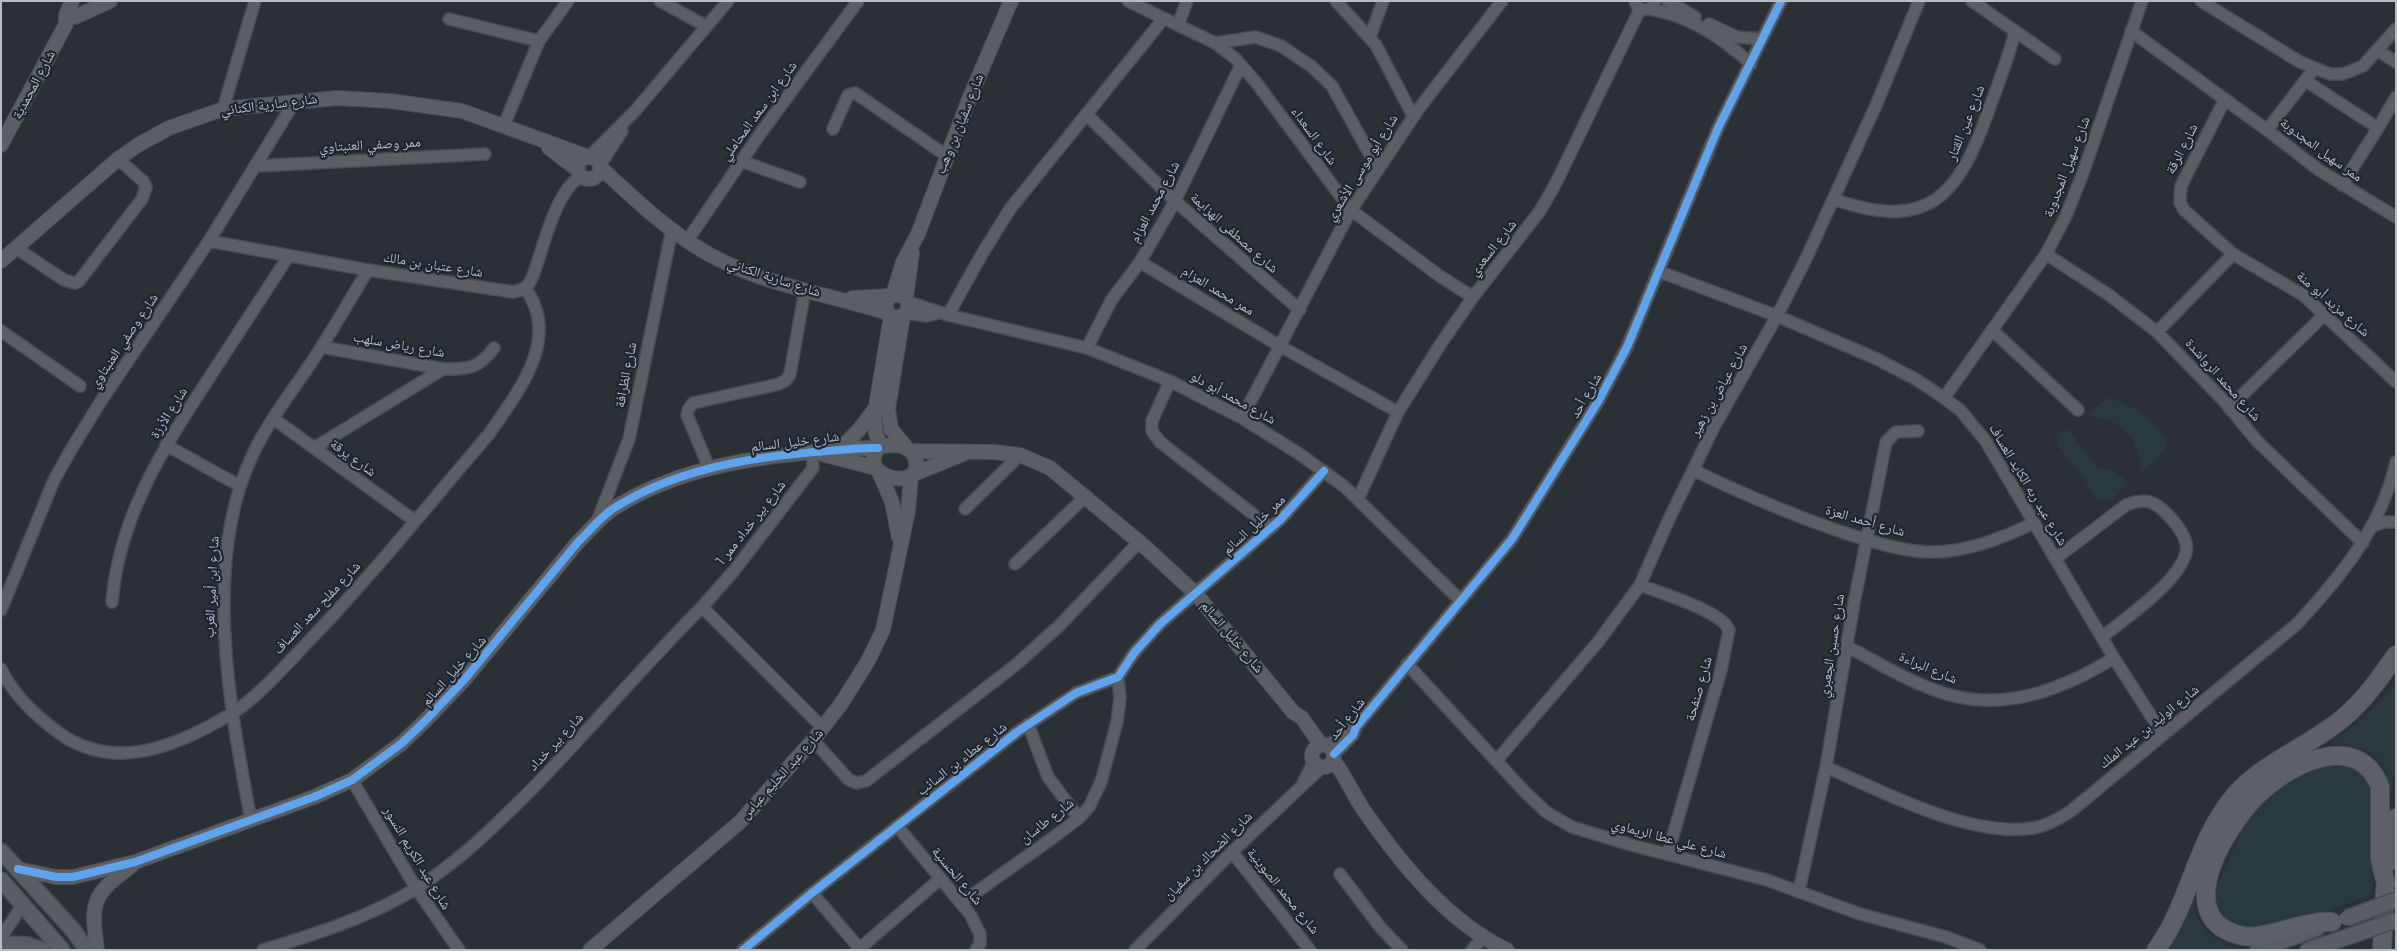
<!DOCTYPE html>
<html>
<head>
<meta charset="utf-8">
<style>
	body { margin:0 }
	#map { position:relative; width:2397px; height:951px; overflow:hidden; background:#2b3037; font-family:Montserrat,sans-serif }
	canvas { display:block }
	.frame { position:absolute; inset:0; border:2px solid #b5bcc8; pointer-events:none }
</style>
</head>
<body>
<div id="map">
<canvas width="2397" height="951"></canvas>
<div class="frame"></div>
</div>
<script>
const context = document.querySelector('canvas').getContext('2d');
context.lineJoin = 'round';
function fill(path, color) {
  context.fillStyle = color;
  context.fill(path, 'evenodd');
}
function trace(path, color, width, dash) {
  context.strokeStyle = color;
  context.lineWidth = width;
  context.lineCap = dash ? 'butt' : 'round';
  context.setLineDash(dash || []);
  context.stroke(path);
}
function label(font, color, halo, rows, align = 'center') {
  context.font = font + ' Montserrat,"Noto Naskh Arabic",sans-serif';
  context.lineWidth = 4.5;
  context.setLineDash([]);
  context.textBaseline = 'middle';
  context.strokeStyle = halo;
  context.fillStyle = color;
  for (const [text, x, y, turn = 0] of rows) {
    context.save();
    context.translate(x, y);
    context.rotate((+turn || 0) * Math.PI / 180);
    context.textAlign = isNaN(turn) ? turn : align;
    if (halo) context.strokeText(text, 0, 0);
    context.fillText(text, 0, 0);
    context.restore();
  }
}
fill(new Path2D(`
	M 2108,398 C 2132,403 2155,421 2168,443 L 2162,453 L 2141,473 L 2140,458 L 2133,439 L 2114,422 L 2087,414 Z
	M 2068,429 L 2097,468 L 2113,471 L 2128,482 L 2112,501 L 2095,498 C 2090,490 2086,481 2081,474 C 2072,462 2056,449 2056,434 Z
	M 2396,682 L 2396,765 L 2391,794 C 2384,752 2370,747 2330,743 C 2355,726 2377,706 2396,682 Z
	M 2341,761 L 2372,777 L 2376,823 L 2372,893 L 2347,904 L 2272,930 L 2246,932 L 2219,915 L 2214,902 L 2217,885 L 2250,814 L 2265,798 L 2288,780 L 2319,762 Z
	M 2196,889 C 2195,897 2193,905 2196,914 C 2202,933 2224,946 2243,948 L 2237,950 L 2170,950 Z`), '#283a3d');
const minor = new Path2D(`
	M 660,1 L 706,26
	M 1128,1 L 1215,43 L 1236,59 L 1258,85 L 1351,210 L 1441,277 L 1473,297
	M 1336,1 L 1376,45 L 1413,116
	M 1635,1 L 1638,8 L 1643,10 L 1652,8 L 1655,1
	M 1668,1 L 1695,17
	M 1972,1 L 2055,59
	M 2201,1 L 2300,62 L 2330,74 L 2343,74 L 2363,66 L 2396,29
	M 1649,9 C 1689,15 1722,37 1751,64
	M 449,19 L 539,41
	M 1709,24 L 1737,37 L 1762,39
	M 1178,25 L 1187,1
	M 2131,31 L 2267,130
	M 1370,37 L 1383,1
	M 1215,43 L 1256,37 L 1281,46 L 1311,66 L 1332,86 L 1378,169
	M 2377,50 L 2396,62
	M 2314,69 L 2267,130 L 2319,170 L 2396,217
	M 2306,81 L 2378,128 L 2342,185
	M 2225,99 L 2181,186 L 2180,202 L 2184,210 L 2233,254 L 2303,295 L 2396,382
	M 223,109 L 255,1
	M 1086,114 L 1175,201 L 1300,310
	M 504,125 L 539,41 L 568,1
	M 2378,128 L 2396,97
	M 833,129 L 848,95 L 855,93 L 947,156
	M 590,156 L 635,111 L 728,1
	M 741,161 L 800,182
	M 600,165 L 622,131
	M 257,166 L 485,154
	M 1833,199 C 1927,232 1958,198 1988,112 C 1998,85 2008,59 2015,32
	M 209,241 L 368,270 L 513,292 C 518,291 523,290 527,286 C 533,280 535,269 538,261 C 546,237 558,188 582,176
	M 687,241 L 760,134 L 858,1
	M 16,248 L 64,280 L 75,283 L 79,281 L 142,199 L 146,187 L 143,181 L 118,159
	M 2046,254 L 2109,295 L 2157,332 L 2223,400 L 2258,442 L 2363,543
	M 1140,262 L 1280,346 L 1398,412
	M 1658,271 L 1777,316 L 1877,359 L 1917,380 L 1944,398 L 1960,410 L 1985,440 L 2114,658 L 2163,735
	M 908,302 L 948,315 L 1087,348 L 1170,381 L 1242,418 L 1298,453 L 1345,487 L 1461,601
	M 906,313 L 927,316 L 940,312
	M 948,315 L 982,254 L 1010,209 L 1164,18
	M 1992,330 L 2078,410
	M 1,331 L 80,386
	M 2157,332 L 2233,254
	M 322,347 L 443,369 C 469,369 478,369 494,348
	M 1087,348 L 1112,299 L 1140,262 L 1175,201 L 1241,65
	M 1170,381 L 1152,421 L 1152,431 L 1160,442 L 1271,528
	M 1944,398 L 2046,254 L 2066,216 L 2083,173 L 2142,1
	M 2229,408 L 2325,314
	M 1242,418 L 1351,210 L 1420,107 L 1502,1
	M 274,419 L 415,521
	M 166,445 L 240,486
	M 314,448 L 443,369
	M 709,468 L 687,415 L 688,410 L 693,403 L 779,384 L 786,380 L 790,374 L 805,290
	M 1693,470 C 1745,495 1796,517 1851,535 C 1877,543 1905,552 1932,552 C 1968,552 2002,538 2034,523
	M 1358,499 L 1398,412 L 1440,345 L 1473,297 L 1540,211 L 1557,181 L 1640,9
	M 965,509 L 1020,455
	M 597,522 L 629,439 L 672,229
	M 2373,526 L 2384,522 L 2396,522
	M 2055,559 L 2126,505 C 2144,498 2154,500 2167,514 C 2175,522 2183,531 2186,543 C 2193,573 2123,620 2102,637
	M 1015,564 L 1086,496
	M 1640,585 C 1660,593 1722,611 1729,630 L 1721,670 L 1668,853
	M 112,602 C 119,516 163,449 209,378 C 235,338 262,297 288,257
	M 702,607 L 733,572 L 813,468 L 812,452
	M 1,610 L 54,480 L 72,448 L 101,401 L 209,241 L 295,101
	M 1846,646 C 1881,664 1917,687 1954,696 C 2012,710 2066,687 2114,658
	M 1407,664 L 1524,791 L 1546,812 L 1572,827 L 1631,845 L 1767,880 L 1860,914 L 1946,937 L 1980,950
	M 1,669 C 13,695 36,716 59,733 C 115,773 177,746 231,714 C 257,698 284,667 305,645 C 370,578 428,505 489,434 C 518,392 562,338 525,288
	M 1028,724 L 1048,777 L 1079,818
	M 813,740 L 849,780 L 857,783 L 866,781 L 1018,663 L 1059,626 L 1139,542
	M 1328,746 L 1347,730 L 1354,727
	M 1334,754 L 1353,735 L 1356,727 L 1512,539 L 1599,400 L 1627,347 L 1718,128 L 1781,1
	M 1496,761 L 1598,642 L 1640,585 L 1668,521 L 1715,425 L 1777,316 L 1805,261 L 1877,103 L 1919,1
	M 1826,767 C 1884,792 1969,838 2033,828 C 2047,826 2059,819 2071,811 L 2297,624 C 2342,575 2381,528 2396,462
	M 352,780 L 416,888 L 459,950
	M 1303,783 L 1314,761
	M 251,820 C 230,709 202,562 252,456 C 267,423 291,393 311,363 C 331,333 349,301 368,270
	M 897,826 L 970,914 L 980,934 L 980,944 L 976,950
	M 1232,852 L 1310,950
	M 1340,874 L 1380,927 L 1402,950
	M 1799,891 L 1826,767 L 1854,603 L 1886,442 L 1896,432 L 1918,431
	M 812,893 L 861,950
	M 961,903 L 1054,837 L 1079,818 L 1089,807 L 1101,782 L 1117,722 L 1120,698 L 1118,677
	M 1,938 L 23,904
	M 263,950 C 316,934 370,917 417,888 C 461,860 498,823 534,787 C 591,728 644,665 702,607 L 823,728
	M 743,950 L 812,893 L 1017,732 L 1076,693 L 1118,677 L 1134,653 L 1160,624 L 1280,520 L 1324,471
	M 858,950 L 940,879
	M 1135,950 L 1232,852 L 1323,766
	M 1472,950 L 1482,938`);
const tertiary = new Path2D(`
	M 75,17 L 110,1
	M 1,145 L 66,24 L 66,15 L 72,1
	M 549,148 L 578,170
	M578 168a11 11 0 1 1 22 0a11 11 0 1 1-22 0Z
	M 601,168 C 639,203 677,240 724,262 C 776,287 834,296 888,313
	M 1,261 L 118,159 L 138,145 L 169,128 L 223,109 L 337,98 L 390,101 L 462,111 L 586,156
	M886 306a11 11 0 1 1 22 0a11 11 0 1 1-22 0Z
	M 893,295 L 903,262 L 918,234 L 969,99 L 1011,1
	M 852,298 L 890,296
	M 906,298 L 912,253
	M 903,316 L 888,409 L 891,429 L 906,447
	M 898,445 C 913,449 920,459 914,474 C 900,483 881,478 873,463 L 875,452 L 881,446 Z
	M 881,446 L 876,434 L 874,418 L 891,316
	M 840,449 L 858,431 L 875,409
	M 911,451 L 994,452 L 1020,455 L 1050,468 L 1144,546 L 1196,594 L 1293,712 L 1302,718 L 1321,745
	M 822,454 L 876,468
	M 879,472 L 892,502 L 899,538
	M 914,474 L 963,454
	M1312 756a11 11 0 1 1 22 0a11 11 0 1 1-22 0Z
	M 1333,760 C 1346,776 1353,795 1365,812 C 1402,865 1448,922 1507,950
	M 18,869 L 56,877 L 73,877 L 135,862 L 314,797 L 352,780 L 402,743 L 425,721 L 464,680 L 578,542 C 589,531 599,519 611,510 C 671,471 744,458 814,452 C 836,451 856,447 878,448
	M 97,950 C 91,902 91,896 131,866
	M 590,950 L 740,822 L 813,740 L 841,704 L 868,661 L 883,630 L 908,511 L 911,476`);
const secondary = new Path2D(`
	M 1,851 L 73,930 L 87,950
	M 1,880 L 62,950
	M 1,944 L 28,945 L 42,950
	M 2258,950 L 2317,928
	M 2308,950 L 2353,935`);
const primary = new Path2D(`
	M 2389,862 L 2396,818
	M 2332,922 C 2304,920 2265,940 2243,936 C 2165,920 2229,819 2263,790 C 2294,762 2359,731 2380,787 L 2380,859 L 2386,884
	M 2156,950 C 2191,903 2195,841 2236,794 C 2266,761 2308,747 2342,719 C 2363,702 2380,678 2396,655
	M 2382,950 L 2385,890`);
trace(minor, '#484c52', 14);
trace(tertiary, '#484c52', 16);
trace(secondary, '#484c52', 18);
trace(primary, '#484c54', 20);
trace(minor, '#5b5e65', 11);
trace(tertiary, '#5b5e65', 14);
trace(secondary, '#595d64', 15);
trace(primary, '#5d6167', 18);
const secondaryBridge = new Path2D(`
	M 2347,918 L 2396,900
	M 2353,935 L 2396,920`);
trace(secondaryBridge, '#484c52', 18, []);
trace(secondaryBridge, '#595d64', 15);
trace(new Path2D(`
	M 1334,754 L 1353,735 L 1356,727 L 1512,539 L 1599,400 L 1627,347 L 1718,128 L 1781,1
	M 18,869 L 56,877 L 73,877 L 135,862 L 314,797 L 352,780 L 402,743 L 425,721 L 464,680 L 578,542 C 589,531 599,519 611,510 C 671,471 744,458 814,452 C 836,451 856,447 878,448
	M 743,950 L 812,893 L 1017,732 L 1076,693 L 1118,677 L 1134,653 L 1160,624 L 1280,520 L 1324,471`), '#60a3ed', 8);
label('14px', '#b5bcc8', '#1e2632', [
	["شارع المحمدية",34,85,-62],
	["شارع سارية الكناني",269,105,-7],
	["شارع ابن سعد المحاملي",759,111,-54],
	["شارع عين القتار",1966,123,-68],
	["شارع سفيان بن وهب",960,124,-68],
	["شارع السعداء",1314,136,54],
	["ممر وصفي العنبتاوي",370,145,-3],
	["شارع الرقة",2182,149,-63],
	["ممر سهيل المجدوبة",2321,150,36],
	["شارع سهيل المجدوبة",2067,167,-69],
	["شارع أبو موسى الأشعري",1362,168,-58],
	["شارع محمد العزام",1155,202,-62],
	["شارع مصطفى الهزايمة",1234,233,42],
	["شارع السعدي",1493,248,-52],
	["شارع عتبان بن مالك",433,265,9],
	["شارع سارية الكناني",774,278,18],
	["ممر محمد العزام",1218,291,31],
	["شارع مزيد أبو منة",2333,304,41],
	["شارع وصفي العنبتاوي",124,341,-56],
	["شارع رياض سلهب",399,345,10],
	["شارع الظرافة",626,375,-79],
	["شارع محمد الرواشدة",2223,380,48],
	["شارع عياض بن زهير",1719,390,-61],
	["شارع أحد",1586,396,-60],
	["شارع محمد أبو دلو",1233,398,29],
	["شارع الأرزة",169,413,-58],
	["شارع خليل السالم",795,442,-7],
	["شارع يرقة",353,458,36],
	["شارع عبد ربه الكايد العساف",2028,485,59],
	["شارع أحمد العزة",1865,521,16],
	["شارع بير خداد ممر 1",751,523,-52],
	["ممر خليل السالم",1254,525,-43],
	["شارع ابن أمير الغرب",212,587,-87],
	["شارع مفلح سعد العساف",317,608,-47],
	["شارع خليل السالم",1232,637,50],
	["شارع حسين الجعبري",1832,646,-81],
	["شارع البراءة",1928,668,23],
	["شارع خليل السالم",454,671,-48],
	["شارع صنفحة",1699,689,-74],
	["شارع أحد",1347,719,-52],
	["شارع الوليد بن عبد الملك",2149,727,-39],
	["شارع بير خداد",556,742,-47],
	["شارع عطاء بن السائب",962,759,-38],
	["شارع عبد الحليم عباس",782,774,-48],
	["شارع طاسان",1047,821,-38],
	["شارع علي عطا الريماوي",1669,839,15],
	["شارع الضحاك بن سفيان",1208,856,-45],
	["شارع عبد الكريم النسور",417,858,59],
	["شارع الحسنية",957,876,50],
	["شارع محمد الصوينية",1283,891,51]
]);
</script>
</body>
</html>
